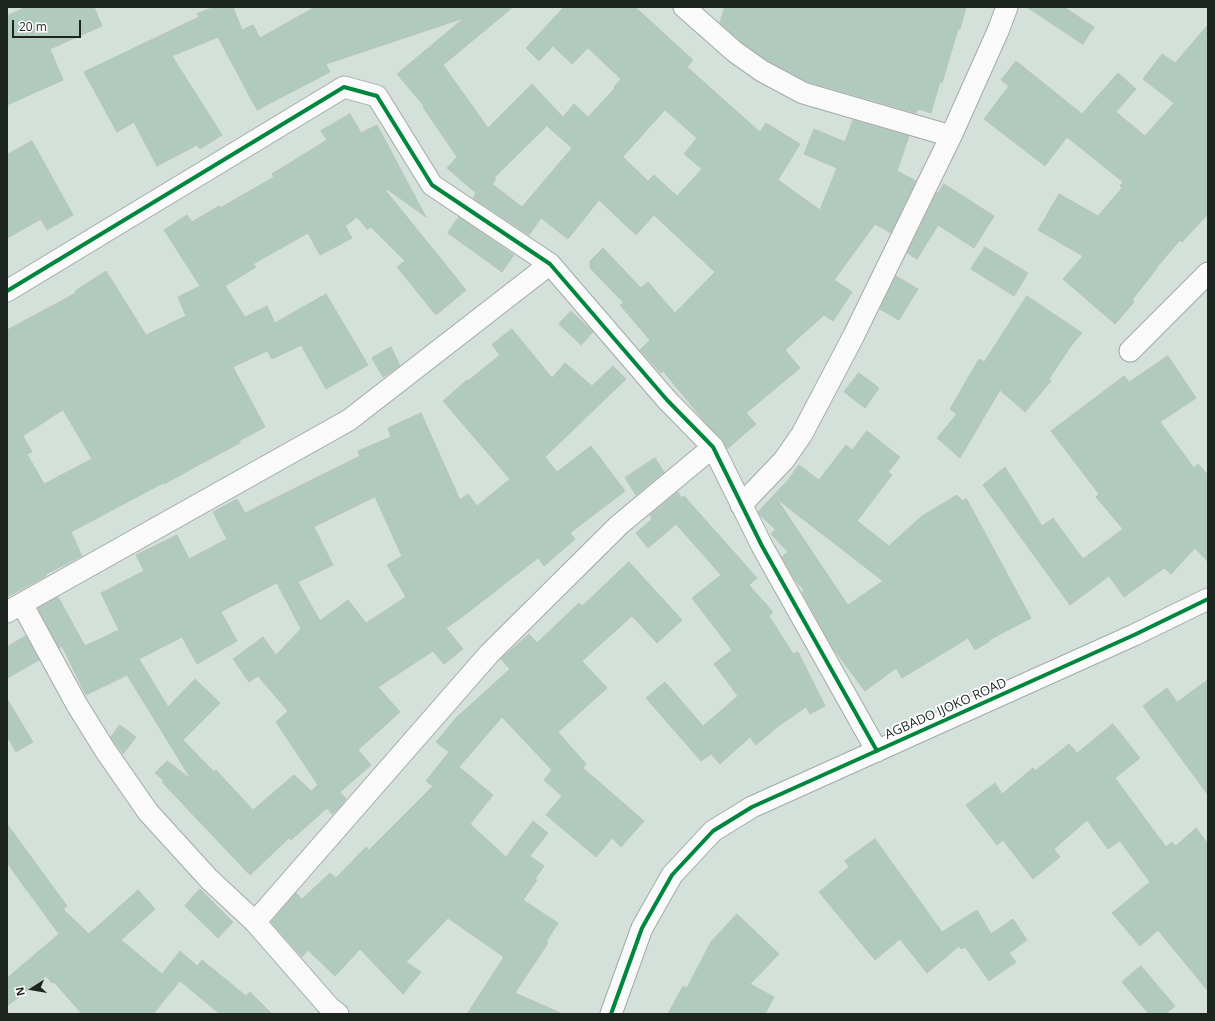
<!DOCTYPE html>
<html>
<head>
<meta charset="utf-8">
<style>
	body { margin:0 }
	#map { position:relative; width:1215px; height:1021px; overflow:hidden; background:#d4e0da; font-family:"Open Sans",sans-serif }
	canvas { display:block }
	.frame { position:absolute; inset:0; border:8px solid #1d2521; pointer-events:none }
	.north { position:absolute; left:12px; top:969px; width:40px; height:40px; -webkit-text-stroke:3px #fff; paint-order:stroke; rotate:258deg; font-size:11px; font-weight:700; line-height:16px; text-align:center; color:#1d2521 }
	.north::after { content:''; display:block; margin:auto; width:14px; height:18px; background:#1d2521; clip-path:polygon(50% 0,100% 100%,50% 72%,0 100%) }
	.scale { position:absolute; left:12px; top:20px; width:69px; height:18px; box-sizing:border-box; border:2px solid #1d2521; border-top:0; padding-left:5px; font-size:12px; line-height:14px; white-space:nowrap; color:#1d2521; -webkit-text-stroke:3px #fff; paint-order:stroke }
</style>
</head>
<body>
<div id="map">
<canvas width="1215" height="1021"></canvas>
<div class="frame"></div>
<div class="north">N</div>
<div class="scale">20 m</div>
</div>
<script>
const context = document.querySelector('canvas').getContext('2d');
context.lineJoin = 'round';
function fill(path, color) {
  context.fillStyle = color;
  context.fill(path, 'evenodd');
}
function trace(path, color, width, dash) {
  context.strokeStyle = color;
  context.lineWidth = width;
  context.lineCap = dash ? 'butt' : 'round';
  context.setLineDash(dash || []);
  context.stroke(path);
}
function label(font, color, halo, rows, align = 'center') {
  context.font = font + ' "Open Sans",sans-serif';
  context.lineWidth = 3.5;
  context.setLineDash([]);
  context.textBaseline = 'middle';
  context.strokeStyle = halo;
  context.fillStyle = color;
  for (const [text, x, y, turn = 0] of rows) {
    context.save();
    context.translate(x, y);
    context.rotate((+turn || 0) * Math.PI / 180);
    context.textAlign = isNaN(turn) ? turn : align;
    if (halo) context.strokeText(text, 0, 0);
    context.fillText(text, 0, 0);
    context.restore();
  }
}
const building = new Path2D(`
	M 27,7 L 94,7 L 102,26 L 50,49 L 63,80 L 7,105 L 7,16 Z
	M 215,7 L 233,7 L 242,30 L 253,25 L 260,38 L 315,7 L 513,7 L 443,65 L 488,128 L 532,84 L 563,117 L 574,104 L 588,117 L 615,88 L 614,87 L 621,79 L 588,48 L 572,64 L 553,46 L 539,61 L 526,48 L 564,7 L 635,7 L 693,60 L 687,67 L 760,132 L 766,123 L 800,144 L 778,180 L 820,210 L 837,168 L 804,154 L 814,129 L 845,142 L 853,120 L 909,136 L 897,171 L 916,181 L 891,233 L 875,224 L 834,280 L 852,292 L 833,321 L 824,315 L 785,350 L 800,368 L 746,413 L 756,424 L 727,449 L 722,439 L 705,422 L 663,371 L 661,373 L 640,350 L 650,340 L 620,305 L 624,303 L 590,268 L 590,261 L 603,248 L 641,288 L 648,282 L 675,313 L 715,272 L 654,215 L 636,235 L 599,200 L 568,239 L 541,218 L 529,235 L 473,198 L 476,193 L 447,168 L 457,157 L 423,107 L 424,106 L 397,74 L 464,18 L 326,64 L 330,72 L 257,110 L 218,37 L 172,56 L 222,135 L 200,149 L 197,145 L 157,166 L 134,122 L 117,132 L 84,72 L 199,17 L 197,14 ZM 665,110 L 697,138 L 684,154 L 702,169 L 677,196 L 654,175 L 648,181 L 623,157 ZM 547,126 L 572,148 L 522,207 L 492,184 L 496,179 L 494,178 Z
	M 725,7 L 966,7 L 960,29 L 958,29 L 942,83 L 940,82 L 931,113 L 918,109 L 916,113 L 808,82 L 768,61 L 742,43 L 720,23 Z
	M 1027,7 L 1064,7 L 1094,27 L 1083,44 Z
	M 1208,25 L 1208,214 L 1182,242 L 1180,240 L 1156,268 L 1157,268 L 1132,300 L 1134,302 L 1115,324 L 1063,279 L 1083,256 L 1038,230 L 1059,194 L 1098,216 L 1122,188 L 1120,186 L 1123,182 L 1067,137 L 1045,166 L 984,119 L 1009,86 L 1001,80 L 1016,61 L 1082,114 L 1118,73 L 1136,89 L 1116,112 L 1145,136 L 1174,103 L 1143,79 L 1162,54 L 1175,63 Z
	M 350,114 L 361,133 L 377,125 L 426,217 L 387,189 L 386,191 L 466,290 L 436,315 L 397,267 L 405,261 L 371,227 L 367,229 L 357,217 L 345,226 L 352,238 L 320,255 L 308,233 L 253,264 L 256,267 L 225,286 L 245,317 L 267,306 L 275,323 L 326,294 L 368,365 L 326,389 L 301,345 L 272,359 L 267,351 L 233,367 L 265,427 L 239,441 L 240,443 L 204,462 L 164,484 L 163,483 L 71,532 L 82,556 L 46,574 L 46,576 L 7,597 L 7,330 L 76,293 L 75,291 L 106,271 L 146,335 L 186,316 L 178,297 L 200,286 L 164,230 L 187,215 L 192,222 L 219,206 L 220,208 L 274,177 L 272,174 L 327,140 L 321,131 ZM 63,410 L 92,459 L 44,484 L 27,454 L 32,452 L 23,436 Z
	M 32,141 L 73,215 L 47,230 L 41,219 L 7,238 L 7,155 Z
	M 944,184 L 994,216 L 974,248 L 938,225 L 917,259 L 907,253 L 937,192 L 938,193 Z
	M 459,217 L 514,255 L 502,272 L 448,233 Z
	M 985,247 L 1028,273 L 1014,296 L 971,269 Z
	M 896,276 L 918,289 L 899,320 L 880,309 Z
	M 1027,296 L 1082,333 L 1071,346 L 1049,379 L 1051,381 L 1025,412 L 1000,390 L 960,458 L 937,438 L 957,414 L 950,409 L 979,359 L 984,362 Z
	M 571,311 L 593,332 L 581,345 L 559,324 Z
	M 512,329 L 552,378 L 565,363 L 592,386 L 613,366 L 626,379 L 545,457 L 557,472 L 591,446 L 625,491 L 570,533 L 575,539 L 544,566 L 538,558 L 458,620 L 446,628 L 463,649 L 444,664 L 433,651 L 378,687 L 400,712 L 358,750 L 371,765 L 340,792 L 346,799 L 339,808 L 332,814 L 327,808 L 291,840 L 289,838 L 250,875 L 162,782 L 164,781 L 155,773 L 167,761 L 191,779 L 127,675 L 86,695 L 62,646 L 59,648 L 38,608 L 58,597 L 85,646 L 119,630 L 101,593 L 144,571 L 136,555 L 177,535 L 189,559 L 227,539 L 213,512 L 237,499 L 245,513 L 360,456 L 358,451 L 391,437 L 388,428 L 421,413 L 460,500 L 468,494 L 477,506 L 510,479 L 443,401 L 467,380 L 468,381 L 500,355 L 492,345 ZM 375,497 L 402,556 L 387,565 L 406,597 L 366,623 L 348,600 L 320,621 L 298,582 L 333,565 L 314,527 ZM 277,583 L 301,629 L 276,655 L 263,637 L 233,659 L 249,682 L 258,676 L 288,711 L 276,722 L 318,785 L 311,791 L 294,775 L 253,810 L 216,770 L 214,772 L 183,740 L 220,703 L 195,679 L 168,707 L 139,659 L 182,637 L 197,664 L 237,641 L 221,612 Z
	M 391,347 L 400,366 L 383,377 L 372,358 Z
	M 1168,356 L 1196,398 L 1160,422 L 1194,468 L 1198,464 L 1208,475 L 1208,562 L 1195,548 L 1171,574 L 1164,568 L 1124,597 L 1109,576 L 1070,605 L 983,485 L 1005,467 L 1042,526 L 1053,518 L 1083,559 L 1123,529 L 1096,497 L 1099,494 L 1051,431 L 1124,376 L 1129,382 Z
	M 859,373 L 879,388 L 865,408 L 844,392 Z
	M 867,431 L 900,457 L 888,472 L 892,475 L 857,521 L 889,546 L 922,516 L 957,495 L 963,501 L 966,498 L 1031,618 L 989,640 L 990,641 L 975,650 L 968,638 L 902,678 L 896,668 L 865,691 L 832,647 L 802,592 L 804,590 L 795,580 L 782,557 L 788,552 L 771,534 L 775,529 L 760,515 L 758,512 L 788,480 L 799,465 L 819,480 L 846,445 L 852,450 ZM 777,499 L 883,581 L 848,605 Z
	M 655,458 L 664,472 L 636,495 L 625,478 Z
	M 678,492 L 681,498 L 684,496 L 757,578 L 749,585 L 773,612 L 769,616 L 793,654 L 798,652 L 825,706 L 810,714 L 806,707 L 777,727 L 756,745 L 750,737 L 720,764 L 711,754 L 701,761 L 646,698 L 665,682 L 703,726 L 738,696 L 714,664 L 732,650 L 692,598 L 721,575 L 676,524 L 648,548 L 636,533 L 652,519 L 650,515 Z
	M 629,562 L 682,620 L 657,643 L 632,616 L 582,661 L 607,688 L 558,732 L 586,764 L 583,768 L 644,821 L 621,847 L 612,838 L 596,857 L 546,815 L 562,796 L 544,780 L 552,770 L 502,717 L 459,767 L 493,795 L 470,824 L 506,857 L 533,821 L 548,833 L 530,856 L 544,866 L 535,879 L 537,880 L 523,900 L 558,923 L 546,942 L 548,943 L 515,993 L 563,1014 L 467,1014 L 504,957 L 448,918 L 406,962 L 421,972 L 403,994 L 360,949 L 335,976 L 308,950 L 302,957 L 271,922 L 296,893 L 302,899 L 330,873 L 336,878 L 366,847 L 369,850 L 433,786 L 426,781 L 449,752 L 436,742 L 456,718 L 510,669 L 501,659 L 529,634 L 537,643 L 579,603 L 582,606 Z
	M 26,636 L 39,660 L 7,678 L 7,647 Z
	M 1208,680 L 1208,795 L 1143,706 L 1167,688 L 1177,702 Z
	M 7,699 L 33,742 L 16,752 L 7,736 Z
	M 1113,724 L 1140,758 L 1115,778 L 1166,847 L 1172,842 L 1176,846 L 1196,828 L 1208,844 L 1208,991 L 1158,930 L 1140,946 L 1112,913 L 1150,882 L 1120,841 L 1108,849 L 1087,820 L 1054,849 L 1060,857 L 1033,879 L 1003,840 L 997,845 L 966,805 L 995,783 L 1002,794 L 1033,768 L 1035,771 L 1069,744 L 1077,753 Z
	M 120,725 L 136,737 L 123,754 L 111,737 Z
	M 7,824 L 67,906 L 63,909 L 89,934 L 138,890 L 155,909 L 121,940 L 162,974 L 180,951 L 197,966 L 202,960 L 246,996 L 250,992 L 272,1014 L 220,1014 L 180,981 L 153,1014 L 82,1014 L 54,982 L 52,983 L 46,976 L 7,1006 L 7,978 L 59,934 L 7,863 Z
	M 875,839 L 942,932 L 977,910 L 991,934 L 1013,919 L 1027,940 L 1009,953 L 1016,962 L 989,981 L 965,947 L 961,949 L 959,946 L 927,973 L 900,939 L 875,960 L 819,892 L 849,867 L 845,861 Z
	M 200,889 L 233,922 L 218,938 L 185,906 Z
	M 737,914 L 779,954 L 750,984 L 774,997 L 765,1014 L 668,1014 L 683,986 L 687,988 L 711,942 Z
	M 1141,966 L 1175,1006 L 1166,1014 L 1149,1014 L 1122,982 Z`);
fill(building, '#b0cbbe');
trace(building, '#bac3be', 1);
const street = new Path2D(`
	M 684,7 L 735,52 L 762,71 L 803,93 L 951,136
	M 7,291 L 344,87 L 377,96 L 432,185 L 550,264 L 667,400 L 713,447 L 762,546 L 877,751
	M 1130,351 L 1208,273
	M 741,505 L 784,460 L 802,434 L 854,335 L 951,136 L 998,31 L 1007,7
	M 22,604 L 77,705 L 105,750 L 148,812 L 209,879 L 255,922 L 330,1008 L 338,1014
	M 7,612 L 349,420 L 550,264
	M 255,922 L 489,654 L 619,525 L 713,447
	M 611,1014 L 642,928 L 672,875 L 713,831 L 752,807 L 1134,635 L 1208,599`);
trace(street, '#a2aba6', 23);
trace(street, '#f9faf9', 21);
trace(new Path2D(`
	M 7,291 L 344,87 L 377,96 L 432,185 L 550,264 L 667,400 L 713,447 L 762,546 L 877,751
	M 611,1014 L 642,928 L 672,875 L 713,831 L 752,807 L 1134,635 L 1208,599`), '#00873e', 4);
label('13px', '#1d2521', '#fff', [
	["AGBADO IJOKO ROAD",946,709,-24]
]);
</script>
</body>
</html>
